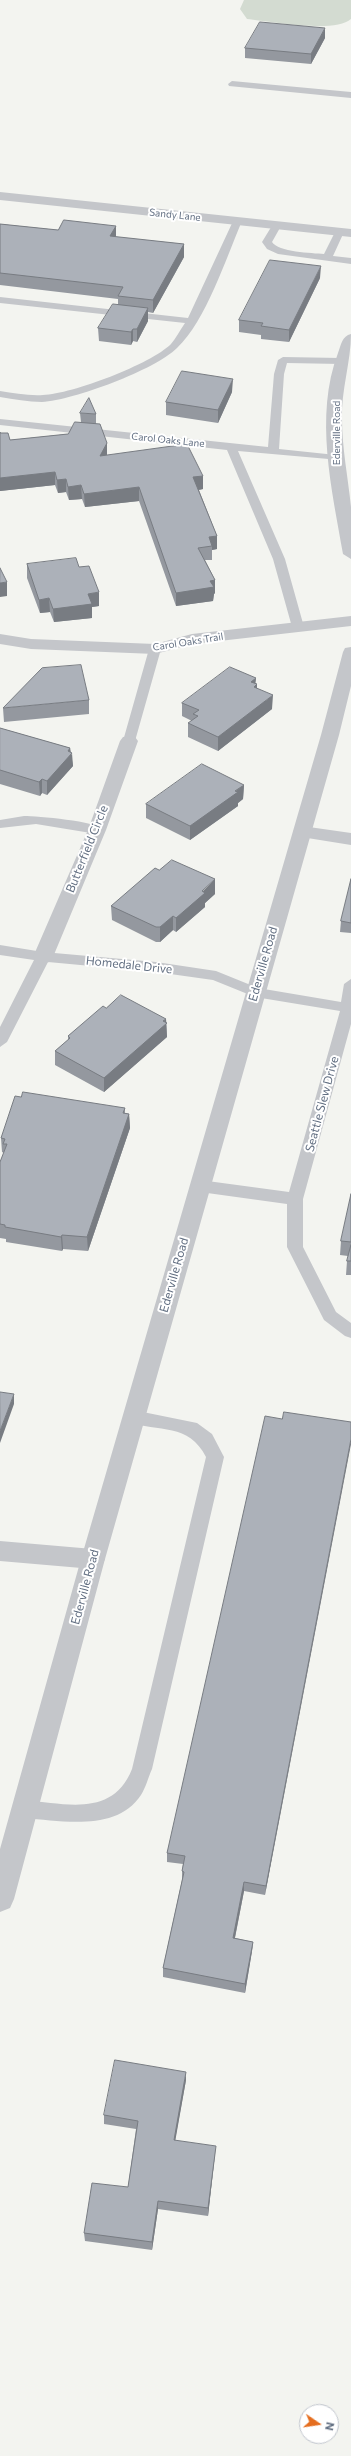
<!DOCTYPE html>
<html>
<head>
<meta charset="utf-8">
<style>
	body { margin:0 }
	#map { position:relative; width:351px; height:2456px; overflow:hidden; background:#f3f4f0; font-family:Commissioner,sans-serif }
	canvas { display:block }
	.north { position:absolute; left:299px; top:2404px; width:40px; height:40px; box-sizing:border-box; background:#fff; border:1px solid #c0c5cd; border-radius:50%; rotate:103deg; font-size:11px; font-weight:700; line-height:16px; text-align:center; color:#626f82 }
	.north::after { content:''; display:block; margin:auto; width:14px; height:18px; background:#e56e1f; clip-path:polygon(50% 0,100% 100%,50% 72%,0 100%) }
</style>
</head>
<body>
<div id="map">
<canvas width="351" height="2456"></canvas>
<div class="north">N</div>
</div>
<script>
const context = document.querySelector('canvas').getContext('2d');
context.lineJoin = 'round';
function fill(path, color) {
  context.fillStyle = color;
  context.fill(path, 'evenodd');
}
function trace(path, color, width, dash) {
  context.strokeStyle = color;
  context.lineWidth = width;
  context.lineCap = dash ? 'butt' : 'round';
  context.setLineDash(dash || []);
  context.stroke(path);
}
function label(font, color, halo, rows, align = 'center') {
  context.font = font + ' Commissioner,sans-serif';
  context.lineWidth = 4;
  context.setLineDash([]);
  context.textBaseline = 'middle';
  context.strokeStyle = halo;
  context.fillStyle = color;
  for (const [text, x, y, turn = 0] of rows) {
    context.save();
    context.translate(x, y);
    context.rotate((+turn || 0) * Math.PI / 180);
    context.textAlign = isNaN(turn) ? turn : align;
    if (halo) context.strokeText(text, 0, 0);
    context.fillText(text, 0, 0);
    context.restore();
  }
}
fill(new Path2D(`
	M 244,0 L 351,0 L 351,19 C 335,34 269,21 247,19 L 240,9 Z`), '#d3dbd1');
fill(new Path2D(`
	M 232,81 L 351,92 L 351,98 L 229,86 L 228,84 Z
	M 234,219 L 242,221 C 226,258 206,321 177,348 C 155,370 74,400 42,402 C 28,402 14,399 0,397 L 0,391 C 14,393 29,396 43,395 C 72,394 151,364 171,344 C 176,338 180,330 185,323 L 0,303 L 0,297 L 188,318 Z
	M 273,224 L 281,226 L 272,242 C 278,252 312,253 324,254 L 336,230 L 342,230 L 344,232 L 333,256 L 351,258 L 351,264 L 278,254 L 267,249 L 262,242 Z
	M 283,357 L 341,358 L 346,361 L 341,364 L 287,363 L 284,374 L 279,449 L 336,455 L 340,456 L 340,460 L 238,451 L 285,559 L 304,627 L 298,631 L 292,627 L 273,559 L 227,450 L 0,425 L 0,419 L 268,447 L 274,374 L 278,360 Z
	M 155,645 L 161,649 L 135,741 L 129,745 L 124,744 L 123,741 L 149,649 Z
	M 24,816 C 37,816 97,821 104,830 L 97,834 L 36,824 L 0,828 L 0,820 Z
	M 0,945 L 43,952 L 156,962 L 216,971 L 258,988 L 341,1002 L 344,984 L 351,979 L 351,1024 L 303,1199 L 303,1247 L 336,1312 L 351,1323 L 351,1338 L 345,1336 L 324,1320 L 287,1247 L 287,1204 L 200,1192 L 194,1190 L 192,1186 L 194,1182 L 200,1180 L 289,1192 L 340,1011 L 255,997 L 213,980 L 156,972 L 48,962 L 7,1042 L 0,1047 L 0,1027 L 34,960 L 0,955 Z
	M 133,1410 L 197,1423 L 212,1434 L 224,1457 L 152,1769 C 148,1778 146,1787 141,1795 C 117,1832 62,1821 25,1818 L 18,1815 L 15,1809 L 18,1803 L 25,1800 C 67,1804 113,1817 132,1769 L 206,1457 C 189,1423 159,1432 127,1422 L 124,1417 L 127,1412 Z`), '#c4c6ca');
fill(new Path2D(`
	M 351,616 L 351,626 L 193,644 L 155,654 L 31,649 L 0,644 L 0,634 L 31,639 L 155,644 L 192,634 Z
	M 129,736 L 135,737 L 138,741 L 106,830 L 53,957 L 50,962 L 43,963 L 36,962 L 33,957 L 88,830 L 120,741 L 123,737 Z
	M 302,826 L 351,833 L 351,845 L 295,836 L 293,832 L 295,828 Z
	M 0,1541 L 93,1549 L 102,1552 L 105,1559 L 102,1566 L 93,1569 L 0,1561 Z`), '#c4c6ca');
fill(new Path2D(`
	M 0,192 L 351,229 L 351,237 L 0,200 Z
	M 351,334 C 351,362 341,390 342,419 C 342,448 348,477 351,507 C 351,524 351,542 351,559 L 343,554 C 332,490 314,416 338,353 C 341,345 342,336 351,334 Z
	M 351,647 L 351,686 L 339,735 L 105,1559 L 14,1899 L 10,1908 L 0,1912 L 0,1849 L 81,1559 L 321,735 L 343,652 L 345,648 Z`), '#c4c6ca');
fill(new Path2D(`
	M 325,38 L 311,64 L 245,58 L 245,48 Z
	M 0,224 L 58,230 L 116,226 L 116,237 L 184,244 L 184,257 L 153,313 L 148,312 L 148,321 L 137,342 L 133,341 L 131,345 L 99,341 L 98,328 L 118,305 L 118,299 L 0,285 Z
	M 320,278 L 289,342 L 261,339 L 261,335 L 239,332 L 239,320 Z
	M 232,392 L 218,423 L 166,415 L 166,402 Z
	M 80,413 L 96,414 L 96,424 L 107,443 L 107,455 L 203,476 L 203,489 L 199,490 L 217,536 L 217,549 L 212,550 L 212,560 L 205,560 L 215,580 L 215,593 L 214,594 L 213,601 L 176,606 L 139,501 L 85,507 L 82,499 L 69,500 L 66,492 L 58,493 L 55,485 L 0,491 L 0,432 L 10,440 L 68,434 L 81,422 Z
	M 27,564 L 79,567 L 99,606 L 92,607 L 92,618 L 54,622 L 50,612 L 40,613 L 27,578 Z
	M 256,678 L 255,684 L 257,684 L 257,689 L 272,709 L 218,751 L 188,737 L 188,723 L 192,721 L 182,716 L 182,703 Z
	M 89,700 L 89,714 L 4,722 L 3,708 Z
	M 0,728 L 70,748 L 73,766 L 47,795 L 42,793 L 40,796 L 0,784 Z
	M 244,785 L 243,799 L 238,803 L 238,806 L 190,840 L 146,818 L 146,804 Z
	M 351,879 L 351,933 L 340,932 L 341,921 Z
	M 215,894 L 205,903 L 205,907 L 176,932 L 173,930 L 160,942 L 156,942 L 112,920 L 111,906 Z
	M 106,1008 L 166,1019 L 167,1037 L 104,1092 L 55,1065 L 55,1051 L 68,1040 L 68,1036 Z
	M 21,1097 L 125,1108 L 125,1113 L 129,1114 L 130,1128 L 88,1251 L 63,1249 L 62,1251 L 6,1242 L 6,1239 L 0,1238 L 0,1162 L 4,1153 L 2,1152 L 1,1138 Z
	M 351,1194 L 351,1275 L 346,1275 L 347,1261 L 348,1256 L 340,1255 L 341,1241 Z
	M 282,1419 L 351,1422 L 265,1895 L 244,1891 L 235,1938 L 253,1942 L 252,1951 L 245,1993 L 163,1977 L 163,1968 L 182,1880 L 182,1871 L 183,1864 L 167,1862 L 167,1853 Z
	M 186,2080 L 175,2140 L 215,2154 L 208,2216 L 158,2209 L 152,2250 L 85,2241 L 84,2233 L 128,2187 L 136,2129 L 104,2124 L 104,2115 Z`), '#94989f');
fill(new Path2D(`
	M 325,28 L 325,38 L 311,64 L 311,54 Z
	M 116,226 L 116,238 L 110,236 Z
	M 184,244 L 184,257 L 153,313 L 153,300 Z
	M 321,266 L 320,278 L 289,342 L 289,330 Z
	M 148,308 L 148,321 L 137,342 L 137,329 Z
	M 133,329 L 133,341 L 131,345 L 131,332 Z
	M 233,379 L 232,392 L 218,423 L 218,410 Z
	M 107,443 L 107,457 L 100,456 Z
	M 55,472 L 55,485 L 0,491 L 0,478 Z
	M 203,476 L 203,489 L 193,491 L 193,477 Z
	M 66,479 L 66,492 L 58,493 L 57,480 Z
	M 81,485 L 82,499 L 69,500 L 68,487 Z
	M 139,487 L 139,501 L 85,507 L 84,494 Z
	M 217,536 L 217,549 L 212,550 L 212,546 L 209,537 Z
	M 215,580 L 215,593 L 214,594 L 213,601 L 176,606 L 176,593 L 210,581 Z
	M 7,582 L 7,596 L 0,597 L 0,583 Z
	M 99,592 L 99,606 L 92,607 L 92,618 L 54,622 L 53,609 L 88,594 Z
	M 49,598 L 50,612 L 40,613 L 39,600 Z
	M 256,678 L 255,686 L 257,684 L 257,698 L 251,682 Z
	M 273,695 L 272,709 L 218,751 L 218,737 Z
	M 70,748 L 71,755 L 72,753 L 73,766 L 47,795 L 47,781 Z
	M 42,779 L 42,793 L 40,796 L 39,782 Z
	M 244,785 L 243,799 L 238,803 L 238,806 L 190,840 L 190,826 Z
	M 215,879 L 215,894 L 205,903 L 205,907 L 176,932 L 176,918 Z
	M 173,916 L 173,930 L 160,942 L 160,927 Z
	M 166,1019 L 167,1037 L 104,1092 L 104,1078 Z
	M 129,1114 L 130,1128 L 88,1251 L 87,1237 Z
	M 62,1235 L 63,1249 L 62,1251 L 61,1237 Z
	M 14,1394 L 14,1404 L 0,1443 L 0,1431 Z
	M 351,1439 L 351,1444 L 265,1895 L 266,1886 Z
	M 244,1882 L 244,1891 L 233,1947 L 233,1938 Z
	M 253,1942 L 252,1951 L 245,1993 L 245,1984 Z
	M 186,2072 L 186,2080 L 174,2148 L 174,2140 Z
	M 216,2146 L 215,2154 L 208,2216 L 208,2208 Z
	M 158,2201 L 158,2209 L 152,2250 L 152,2242 Z`), '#787c82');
const building = new Path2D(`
	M 260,22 L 325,28 L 311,54 L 245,48 Z
	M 64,220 L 116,226 L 110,236 L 184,244 L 153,300 L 118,296 L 123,287 L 0,273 L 0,224 L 58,230 Z
	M 270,260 L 321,266 L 289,330 L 261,326 L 263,323 L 239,320 Z
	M 113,304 L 148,308 L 137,329 L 133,329 L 131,332 L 98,328 Z
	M 182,371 L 233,379 L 218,410 L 166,402 Z
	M 89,398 L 96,414 L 80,413 Z
	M 75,422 L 100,424 L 107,443 L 100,456 L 187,444 L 203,476 L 193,477 L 217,536 L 209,537 L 212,546 L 198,548 L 215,580 L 210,581 L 214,587 L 176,593 L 139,487 L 84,494 L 81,485 L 68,487 L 66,479 L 57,480 L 55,472 L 0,478 L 0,432 L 0,433 L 8,433 L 10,440 L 68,434 Z
	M 76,558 L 79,567 L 89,566 L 99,592 L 88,594 L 92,604 L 53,609 L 49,598 L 39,600 L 27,564 Z
	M 0,568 L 7,582 L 0,583 Z
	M 81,665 L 89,700 L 3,708 L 42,668 Z
	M 230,667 L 256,678 L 251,682 L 257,684 L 254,687 L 273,695 L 218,737 L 188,723 L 198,716 L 193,714 L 199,710 L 182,703 Z
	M 0,728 L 70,748 L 68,751 L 72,753 L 47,781 L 42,779 L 39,782 L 0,770 Z
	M 202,764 L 244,785 L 235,791 L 238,792 L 190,826 L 146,804 Z
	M 172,860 L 215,879 L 202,891 L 205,893 L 176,918 L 173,916 L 160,927 L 156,927 L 111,906 L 155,868 L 159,870 Z
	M 351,879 L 351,923 L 341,921 Z
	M 121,995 L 166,1019 L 163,1021 L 167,1023 L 104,1078 L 55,1051 L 70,1038 L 68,1036 L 103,1006 L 106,1008 Z
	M 23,1092 L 125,1108 L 123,1113 L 129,1114 L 87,1237 L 62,1235 L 61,1237 L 5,1227 L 5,1225 L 0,1224 L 0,1162 L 7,1144 L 3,1144 L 5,1139 L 1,1138 L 15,1096 L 21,1097 Z
	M 351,1194 L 351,1242 L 341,1241 Z
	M 351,1245 L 351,1261 L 347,1261 Z
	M 0,1392 L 14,1394 L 0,1431 Z
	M 284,1412 L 351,1422 L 351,1439 L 266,1886 L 244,1882 L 233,1938 L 253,1942 L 245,1984 L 163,1968 L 184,1872 L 182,1871 L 185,1856 L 167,1853 L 265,1416 L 282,1419 Z
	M 115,2060 L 186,2072 L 174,2140 L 216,2146 L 208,2208 L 158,2201 L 152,2242 L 84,2233 L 92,2183 L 128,2187 L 138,2121 L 104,2115 Z`);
fill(building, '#acb1b9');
trace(building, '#787c82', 1);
label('10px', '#626f82', '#fff', [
	["Sandy Lane",175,215,6],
	["Ederville Road",337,433,-90],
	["Carol Oaks Lane",168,440,6],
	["Carol Oaks Trail",188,642,-9]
]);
label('12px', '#626f82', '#fff', [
	["Butterfield Circle",87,849,-68],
	["Ederville Road",263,964,-74],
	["Homedale Drive",129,965,6],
	["Seattle Slew Drive",322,1104,-75],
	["Ederville Road",174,1275,-74],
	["Ederville Road",85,1587,-75]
]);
</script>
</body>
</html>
